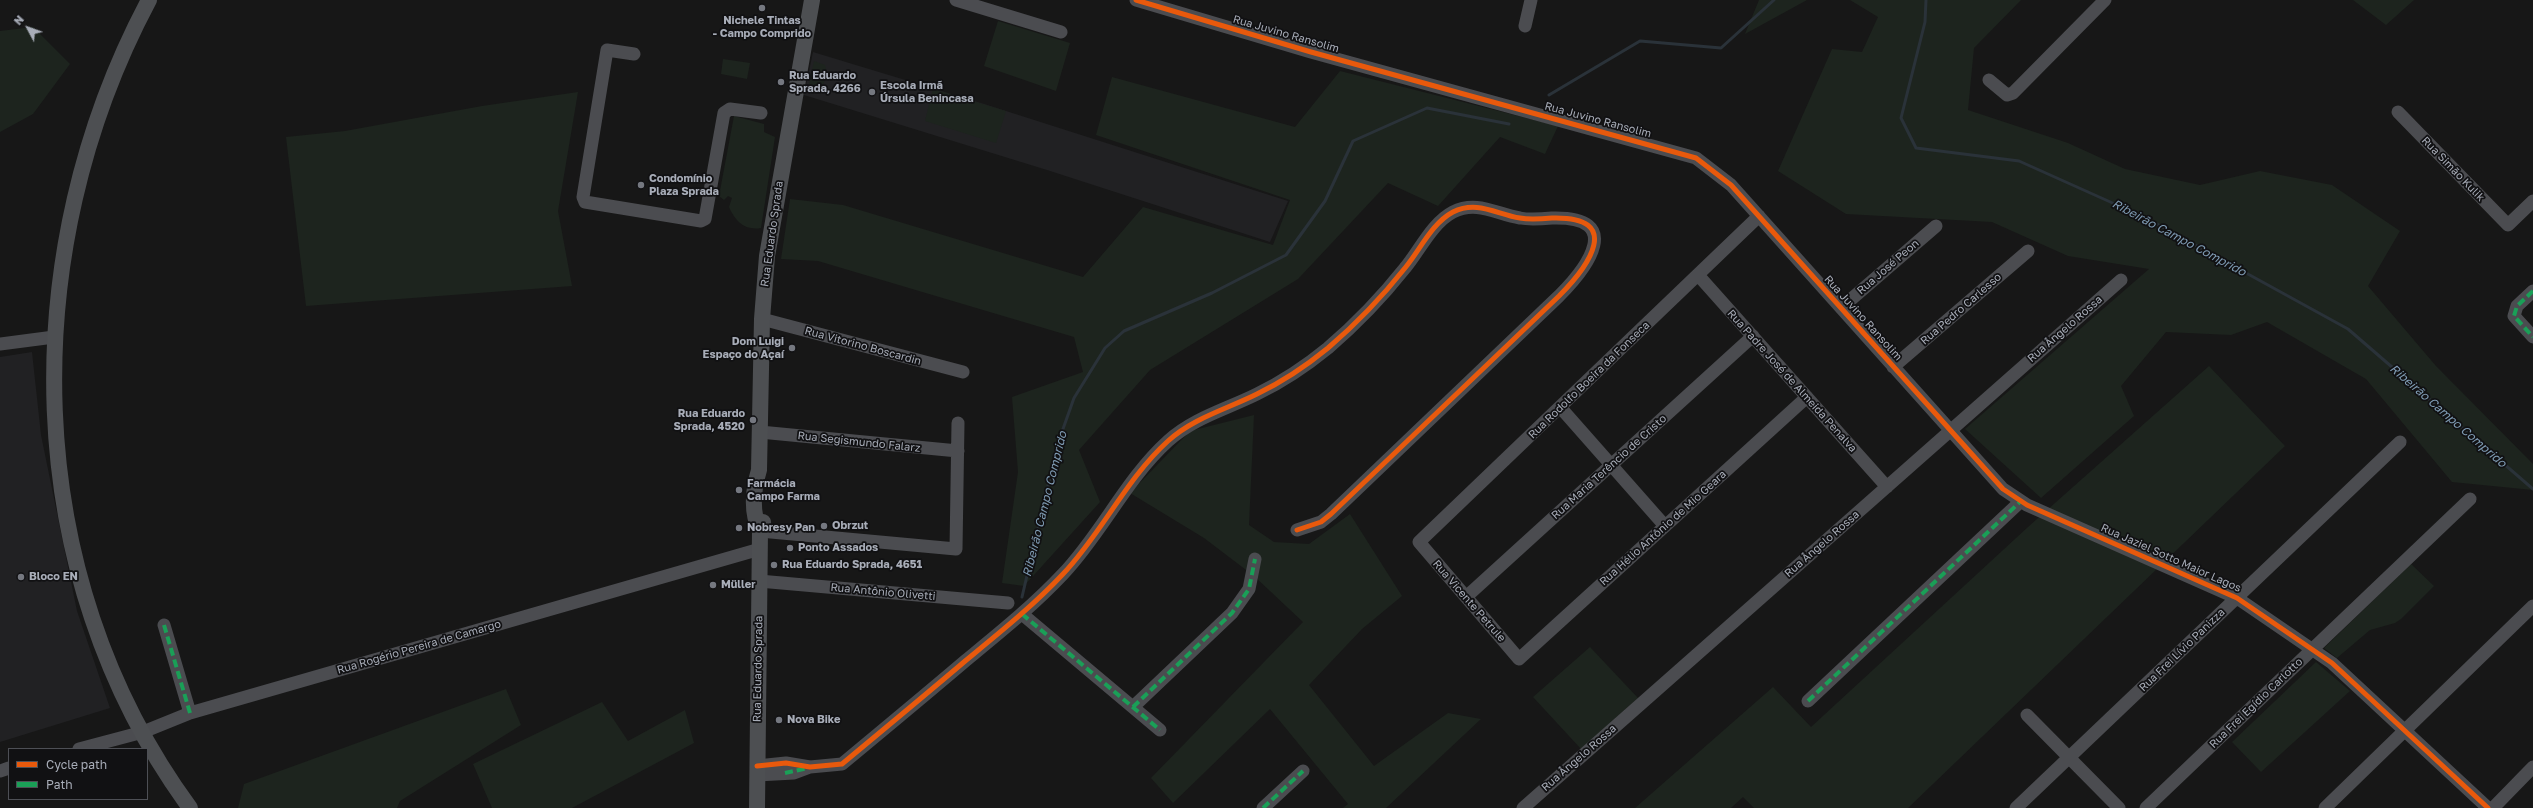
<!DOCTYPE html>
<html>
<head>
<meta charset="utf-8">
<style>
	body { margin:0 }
	#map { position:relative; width:2533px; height:808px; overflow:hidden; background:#171717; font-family:"Golos Text",sans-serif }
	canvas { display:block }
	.legend { position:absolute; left:8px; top:748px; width:140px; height:52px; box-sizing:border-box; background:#111113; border:1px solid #4d4f55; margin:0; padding:5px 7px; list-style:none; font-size:12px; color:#a8adb8 }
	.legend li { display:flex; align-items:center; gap:8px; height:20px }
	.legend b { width:20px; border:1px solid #4d4f55 }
	.north { position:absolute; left:8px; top:8px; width:40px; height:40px; -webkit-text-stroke:3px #111113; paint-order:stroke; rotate:311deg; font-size:11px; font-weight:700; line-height:16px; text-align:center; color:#a8adb8 }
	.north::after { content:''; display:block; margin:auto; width:14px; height:18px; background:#a8adb8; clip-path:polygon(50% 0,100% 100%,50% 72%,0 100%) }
</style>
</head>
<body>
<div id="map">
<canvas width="2533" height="808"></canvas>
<ul class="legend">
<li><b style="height:5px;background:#e8590c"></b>Cycle path</li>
<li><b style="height:5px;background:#1a9f57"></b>Path</li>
</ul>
<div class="north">N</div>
</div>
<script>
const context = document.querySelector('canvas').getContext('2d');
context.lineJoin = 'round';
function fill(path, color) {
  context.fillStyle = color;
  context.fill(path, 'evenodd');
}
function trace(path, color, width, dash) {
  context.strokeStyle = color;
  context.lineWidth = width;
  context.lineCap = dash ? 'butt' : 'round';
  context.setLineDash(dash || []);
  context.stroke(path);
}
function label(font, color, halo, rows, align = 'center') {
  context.font = font + ' "Golos Text",sans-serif';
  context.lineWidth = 3.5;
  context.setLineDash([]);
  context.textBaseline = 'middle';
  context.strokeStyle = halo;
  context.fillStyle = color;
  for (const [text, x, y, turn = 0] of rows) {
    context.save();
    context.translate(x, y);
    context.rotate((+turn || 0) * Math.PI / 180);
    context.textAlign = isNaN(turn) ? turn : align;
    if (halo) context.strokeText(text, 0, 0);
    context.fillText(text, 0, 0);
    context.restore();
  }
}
fill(new Path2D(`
	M 813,52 L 981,103 L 1288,201 L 1270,242 L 1047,170 L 804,95 Z
	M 32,352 L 41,435 L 77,611 L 110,708 L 0,742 L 0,357 Z`), '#212123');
fill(new Path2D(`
	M 1759,0 L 1807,0 L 1745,34 Z
	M 1850,0 L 2021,0 L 1974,48 L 1968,110 L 2068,143 L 2125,169 L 2200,185 L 2260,171 L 2332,185 L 2400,231 L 2368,286 L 2436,366 L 2533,464 L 2533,490 L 2452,482 L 2366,379 L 2267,322 L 2231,335 L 2166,332 L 2121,386 L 2134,416 L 2041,498 L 1965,429 L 2149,269 L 2068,256 L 1992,222 L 1846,214 L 1778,171 L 1832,49 L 1862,52 L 1878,17 Z
	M 2353,0 L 2414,0 L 2386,25 Z
	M 998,21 L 1070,43 L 1056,91 L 984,66 Z
	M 33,27 L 70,64 L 33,114 L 0,132 L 0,31 Z
	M 723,59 L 750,63 L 747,79 L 721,74 Z
	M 814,61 L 825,65 L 827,74 L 821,90 L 808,89 Z
	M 1340,71 L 1558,126 L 1545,154 L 1500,137 L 1438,206 L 1388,183 L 1298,279 L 1150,370 L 1079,450 L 1100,502 L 1024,586 L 1002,583 L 1018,472 L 1012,397 L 1083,372 L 1074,337 L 818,261 L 781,259 L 790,199 L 843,205 L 1083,277 L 1143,207 L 1273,245 L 1290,200 L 1096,135 L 1112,77 L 1295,127 Z
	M 933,89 L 1006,111 L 996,143 L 925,121 Z
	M 578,92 L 558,211 L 572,286 L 306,306 L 286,137 L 345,131 L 482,106 Z
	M 734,116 L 764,124 L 764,132 L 775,137 L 761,228 C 745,231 735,221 729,207 L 732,198 L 728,196 L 724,200 L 719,196 Z
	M 2209,366 L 2285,446 L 1908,808 L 1754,808 L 1743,797 L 1731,808 L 1635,808 L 1773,687 L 1811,727 L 2028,527 Z
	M 1254,415 L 1249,525 L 1274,542 L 1309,544 L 1350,514 L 1402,596 L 1362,629 L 1309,685 L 1374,766 L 1448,713 L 1481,719 L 1386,808 L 1343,808 L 1348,804 L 1270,709 L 1173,803 L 1151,778 L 1303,622 L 1254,576 L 1204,538 L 1130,493 L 1190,431 Z
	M 2411,564 L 2434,586 L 2401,619 L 2395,623 L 2370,630 L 2337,658 L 2324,648 Z
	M 1590,647 L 1638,698 L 1581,749 L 1533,697 Z
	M 2316,662 L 2350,691 L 2261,772 L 2232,742 Z
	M 506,689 L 521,725 L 400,801 L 397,808 L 238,808 L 244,784 Z
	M 602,702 L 628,741 L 685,710 L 694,743 L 572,808 L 492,808 L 473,764 Z`), '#1d241e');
trace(new Path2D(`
	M 1926,0 L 1925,22 L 1901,118 L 1916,148 L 2019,161 L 2146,218 L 2348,329 L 2533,489
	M 1549,95 L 1640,41 L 1721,48 L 1774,0
	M 1022,597 L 1058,443 L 1074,398 L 1105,348 L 1124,331 L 1212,293 L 1286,255 L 1325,201 L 1353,141 L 1427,108 L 1509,124`), '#2a3239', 3);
trace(new Path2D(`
	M 956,0 L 1061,32
	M 1136,0 L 1311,52 L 1696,158 L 1731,185 L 2003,489 L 2027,505 L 2237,598 L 2332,663 L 2488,808
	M 1525,26 L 1531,0
	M 634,54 L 607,50 L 583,197 L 585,202 L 701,221 L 705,219 L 724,113 L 730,109 L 761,113
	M 1989,80 L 2007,95 L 2013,93 L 2105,0
	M 2398,112 L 2508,225 L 2533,201
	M 1759,216 L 1419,542 L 1519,659 L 1807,397
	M 1698,275 L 1887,487
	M 2533,291 L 2517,306 L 2514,316 L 2533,337
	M 1841,308 L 1936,226
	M 762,319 L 963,372
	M 0,344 L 54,337
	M 1893,367 L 2028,251
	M 1560,407 L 1665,526
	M 760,432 L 958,451
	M 760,531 L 956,549 L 958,423
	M 759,581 L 1008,603
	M 1466,597 L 1753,336
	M 1022,614 L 1160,730
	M 164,625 L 190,713
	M 1808,701 L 2020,502
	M 1133,707 L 1232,613 L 1249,589 L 1255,559
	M 2027,715 L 2119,808
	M 79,749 L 143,732 L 190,713 L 760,549
	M 757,766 L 786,763 L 810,767 L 842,764 C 883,730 924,696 964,662 C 998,634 1033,606 1063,574 C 1102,533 1126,479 1168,441 C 1193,418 1227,409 1257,394 C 1282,382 1306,366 1328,348 C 1356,324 1382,297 1405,268 C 1420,250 1432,223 1453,212 C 1477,200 1496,214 1520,218 C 1530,220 1541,219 1552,218 C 1625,216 1588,267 1559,296 L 1331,514 L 1321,522 L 1297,530
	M 0,771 L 9,768
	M 757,775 L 794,773 L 810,767
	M 1263,808 L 1303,771
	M 1523,808 L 2121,280
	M 2016,808 L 2400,442
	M 2146,808 L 2470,499
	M 2325,808 L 2533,606
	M 2493,808 L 2533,767`), '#4b4c50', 13);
trace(new Path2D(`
	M 149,0 C 15,251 18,574 190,808
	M 760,531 C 751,512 753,490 759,470 L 762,319 L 767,256 L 812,0
	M 757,808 L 760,531 L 763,522`), '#4d4f52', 16);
trace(new Path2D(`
	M 2533,291 L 2517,306 L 2514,316 L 2533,337
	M 1022,614 L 1160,730
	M 164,625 L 190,713
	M 1808,701 L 2020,502
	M 1133,707 L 1232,613 L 1249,589 L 1255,559
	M 785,773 L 808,768
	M 1263,808 L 1303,771`), '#1a9f57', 4, [8, 4]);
trace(new Path2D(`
	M 1136,0 L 1311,52 L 1696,158 L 1731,185 L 2003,489 L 2027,505 L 2237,598 L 2332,663 L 2488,808
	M 757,766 L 786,763 L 810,767 L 842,764 C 883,730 924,696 964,662 C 998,634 1033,606 1063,574 C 1102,533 1126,479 1168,441 C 1193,418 1227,409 1257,394 C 1282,382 1306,366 1328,348 C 1356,324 1382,297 1405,268 C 1420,250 1432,223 1453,212 C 1477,200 1496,214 1520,218 C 1530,220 1541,219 1552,218 C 1625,216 1588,267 1559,296 L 1331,514 L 1321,522 L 1297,530`), '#e8590c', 5);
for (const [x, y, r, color] of [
	[762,8,4,"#757880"],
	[781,82,4,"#757880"],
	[872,92,4,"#757880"],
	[641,185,4,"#757880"],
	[792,348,4,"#757880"],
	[753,420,4,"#757880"],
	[739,490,4,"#757880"],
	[824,526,4,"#757880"],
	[739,528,4,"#757880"],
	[790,548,4,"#757880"],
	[774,565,4,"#757880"],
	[21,577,4,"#757880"],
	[713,585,4,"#757880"],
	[779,720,4,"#757880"]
]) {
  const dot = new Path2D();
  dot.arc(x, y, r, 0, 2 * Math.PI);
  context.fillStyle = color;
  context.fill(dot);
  trace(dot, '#111113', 1.5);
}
label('bold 11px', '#a8adb8', '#111113', [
	["Nichele Tintas",762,21,"center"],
	["- Campo Comprido",762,34,"center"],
	["Rua Eduardo",789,76],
	["Sprada, 4266",789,89],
	["Escola Irmã",880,86],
	["Úrsula Benincasa",880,99],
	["Condomínio",649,179],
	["Plaza Sprada",649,192],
	["Dom Luigi",784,342,"right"],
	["Espaço do Açaí",784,355,"right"],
	["Rua Eduardo",745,414,"right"],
	["Sprada, 4520",745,427,"right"],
	["Farmácia",747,484],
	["Campo Farma",747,497],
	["Obrzut",832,526],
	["Nobresy Pan",747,528],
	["Ponto Assados",798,548],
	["Rua Eduardo Sprada, 4651",782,565],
	["Bloco EN",29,577],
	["Müller",721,585],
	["Nova Bike",787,720]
], 'left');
label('11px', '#a8adb8', '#111113', [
	["Rua Juvino Ransolim",1286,34,16],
	["Rua Juvino Ransolim",1598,120,15],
	["Rua Simão Kulik",2453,169,46],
	["Rua Eduardo Sprada",772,234,-82],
	["Rua José Peon",1888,267,-41],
	["Rua Pedro Carlesso",1961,309,-41],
	["Rua Juvino Ransolim",1863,318,48],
	["Rua Ângelo Rossa",2065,329,-41],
	["Rua Vitorino Boscardin",863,346,15],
	["Rua Rodolfo Boeira da Fonseca",1589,380,-44],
	["Rua Padre José de Almeida Penalva",1792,381,48],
	["Rua Segismundo Falarz",859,442,6],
	["Rua Maria Terêncio de Cristo",1609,467,-42],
	["Rua Hélio Antônio de Mio Geara",1663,528,-42],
	["Rua Ângelo Rossa",1822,544,-41],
	["Rua Jaziel Sotto Maior Lagos",2171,558,24],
	["Rua Antônio Olivetti",883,592,5],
	["Rua Vicente Petrule",1469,601,49],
	["Rua Rogério Pereira de Camargo",419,647,-16],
	["Rua Frei Lívio Panizza",2182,650,-44],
	["Rua Eduardo Sprada",758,669,-89],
	["Rua Frei Egídio Carlotto",2256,703,-44],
	["Rua Ângelo Rossa",1579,758,-41]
]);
label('italic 12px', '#7f9bb3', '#111113', [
	["Ribeirão Campo Comprido",2179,238,28],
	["Ribeirão Campo Comprido",2448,416,41],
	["Ribeirão Campo Comprido",1045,504,-76]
]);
</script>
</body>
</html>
